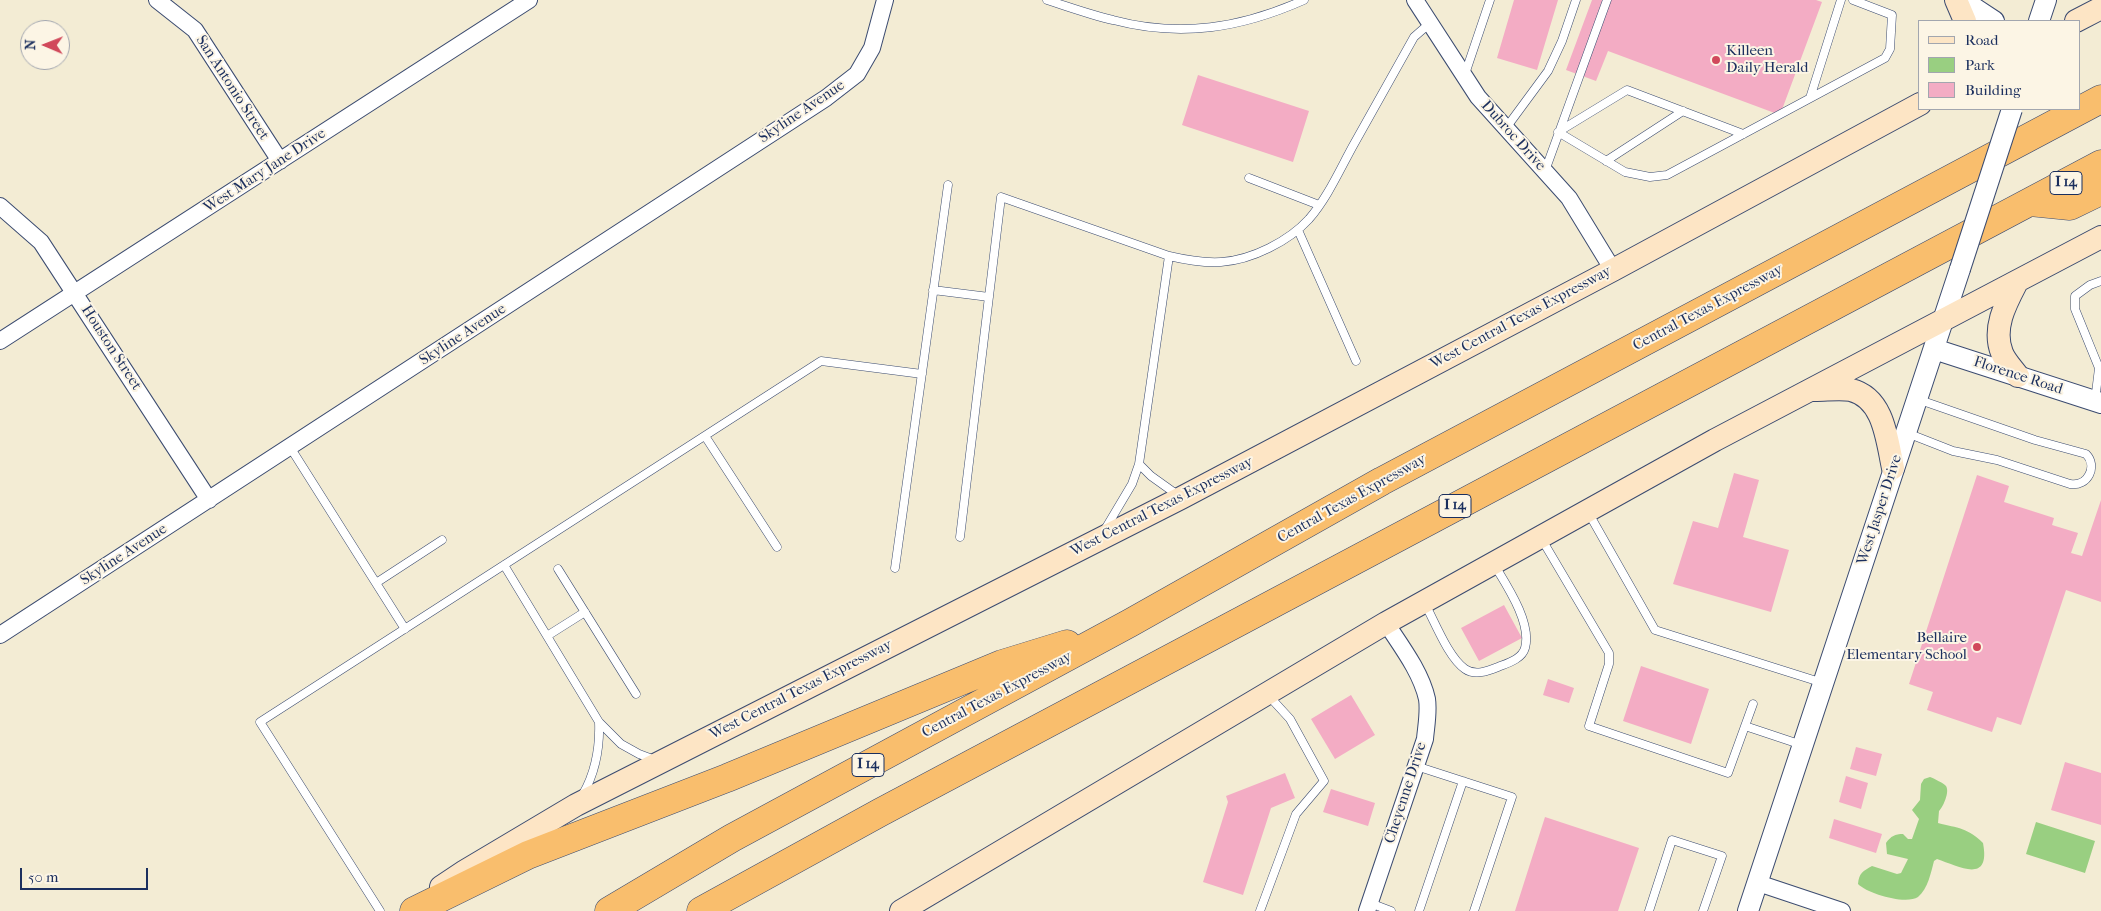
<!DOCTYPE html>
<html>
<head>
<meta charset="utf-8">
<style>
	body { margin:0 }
	#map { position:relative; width:2101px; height:911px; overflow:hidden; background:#f3ecd4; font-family:"IM FELL French Canon",serif }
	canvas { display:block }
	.legend { position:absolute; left:1918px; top:20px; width:162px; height:90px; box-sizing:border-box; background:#fcf5e5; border:1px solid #a2a6af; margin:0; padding:6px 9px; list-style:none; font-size:15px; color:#1b2f5e }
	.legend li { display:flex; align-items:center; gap:10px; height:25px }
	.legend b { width:25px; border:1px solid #a2a6af }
	.north { position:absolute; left:20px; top:20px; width:50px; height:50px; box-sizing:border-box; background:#fcf5e5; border:1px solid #a2a6af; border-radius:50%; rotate:271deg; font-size:14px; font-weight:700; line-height:20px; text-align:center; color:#1b2f5e }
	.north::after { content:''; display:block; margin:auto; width:18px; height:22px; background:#d1495b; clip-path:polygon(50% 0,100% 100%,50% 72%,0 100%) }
	.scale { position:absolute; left:20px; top:868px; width:128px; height:22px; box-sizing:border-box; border:2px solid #1b2f5e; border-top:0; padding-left:6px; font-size:15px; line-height:18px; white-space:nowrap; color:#1b2f5e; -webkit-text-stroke:4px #fcf5e5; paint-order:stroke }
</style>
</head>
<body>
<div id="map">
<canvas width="2101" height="911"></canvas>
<ul class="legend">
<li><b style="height:6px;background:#fde5c5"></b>Road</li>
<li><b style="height:14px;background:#99cf81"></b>Park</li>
<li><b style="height:14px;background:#f3acc4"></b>Building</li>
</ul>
<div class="north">N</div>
<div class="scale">50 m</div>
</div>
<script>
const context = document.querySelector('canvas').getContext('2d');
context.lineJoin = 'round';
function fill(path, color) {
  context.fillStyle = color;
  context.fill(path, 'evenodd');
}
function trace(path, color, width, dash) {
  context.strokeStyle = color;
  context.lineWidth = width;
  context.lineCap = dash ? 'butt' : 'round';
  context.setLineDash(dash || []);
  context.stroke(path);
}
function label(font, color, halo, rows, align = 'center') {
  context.font = font + ' "IM FELL French Canon",serif';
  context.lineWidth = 4;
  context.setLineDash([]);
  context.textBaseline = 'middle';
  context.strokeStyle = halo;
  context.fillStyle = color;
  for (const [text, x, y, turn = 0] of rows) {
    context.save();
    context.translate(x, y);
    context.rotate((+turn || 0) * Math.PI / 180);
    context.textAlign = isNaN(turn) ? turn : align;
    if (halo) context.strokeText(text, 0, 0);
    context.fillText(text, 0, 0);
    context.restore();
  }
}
fill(new Path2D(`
	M 1930,777 C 1935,779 1943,783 1946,786 C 1950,792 1943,807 1939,811 L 1938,823 C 1958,828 1968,828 1983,843 C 1991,885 1958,866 1937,859 L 1934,861 C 1931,872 1928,889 1918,897 C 1906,905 1868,894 1858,884 C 1859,873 1863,871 1872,866 L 1897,874 L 1901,873 L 1908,859 L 1887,854 L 1886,843 C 1891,836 1895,834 1903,834 L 1908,839 L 1912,839 L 1919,819 L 1912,810 L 1920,800 L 1921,784 L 1924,779 Z
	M 2036,822 L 2095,841 L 2085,873 L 2026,854 Z`), '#99cf81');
fill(new Path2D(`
	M 1514,0 L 1558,0 L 1537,70 L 1497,58 Z
	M 1592,0 L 1816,0 L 1822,2 L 1780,115 L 1608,51 L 1596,81 L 1566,70 Z
	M 1198,75 L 1309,111 L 1293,162 L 1182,125 Z
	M 1734,473 L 1759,480 L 1743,537 L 1789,550 L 1771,612 L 1673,584 L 1693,521 L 1718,528 Z
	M 1977,475 L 2009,486 L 2004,502 L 2054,518 L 2052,525 L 2078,533 L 2071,553 L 2082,556 L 2101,500 L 2101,602 L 2066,590 L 2021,725 L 1997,717 L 1992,732 L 1927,710 L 1933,692 L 1909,684 Z
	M 1504,605 L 1522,638 L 1479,661 L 1461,628 Z
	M 1641,666 L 1709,689 L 1691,744 L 1623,721 Z
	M 1548,679 L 1574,688 L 1569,703 L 1543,695 Z
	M 1351,695 L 1375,735 L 1335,759 L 1311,719 Z
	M 1856,747 L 1882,754 L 1876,776 L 1850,769 Z
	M 2065,762 L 2101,773 L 2101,825 L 2051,810 Z
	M 1285,773 L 1295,798 L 1271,808 L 1243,895 L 1203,882 L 1228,802 L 1226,796 Z
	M 1846,776 L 1868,783 L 1861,809 L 1839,802 Z
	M 1331,789 L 1375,803 L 1368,826 L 1323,812 Z
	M 1545,817 L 1639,848 L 1618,911 L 1515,911 Z
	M 1834,819 L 1882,834 L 1876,853 L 1829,838 Z`), '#f3acc4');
const service = new Path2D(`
	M 1047,0 C 1069,7 1091,15 1113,20 C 1181,38 1241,28 1304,0
	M 1465,74 L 1490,0
	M 1810,98 L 1841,0
	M 1506,128 L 1548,71 L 1562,41 L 1576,0
	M 1743,134 L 1627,90 L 1558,132 L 1625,172 L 1650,177 L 1667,175 L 1885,58 L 1890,49 L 1892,15 L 1853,0
	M 1606,161 L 1683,111
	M 1545,171 L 1607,0
	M 1249,178 L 1319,205
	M 1298,230 L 1356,361
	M 933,290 L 989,297
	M 2095,401 L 2099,368 L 2075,309 L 2075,296 L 2090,285 L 2101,281
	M 1907,433 L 1953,451 L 1997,460 L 2070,484 C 2088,487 2098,466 2086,454 L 2035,440 L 1917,399
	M 705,436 L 777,547
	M 290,447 L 405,629
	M 1139,464 L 1151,476 L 1179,496
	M 1588,512 L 1655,630 L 1823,683
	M 1104,531 L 1132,484 L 1139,464 L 1169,256
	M 960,537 L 1001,197 L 1169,256 C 1186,260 1203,263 1221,262 C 1252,260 1289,241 1309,219 C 1328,197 1340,169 1354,144 C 1374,108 1394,72 1414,37 L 1430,23
	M 1541,538 L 1609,653 L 1609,664 L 1589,726 L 1728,773 L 1753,704
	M 504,565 L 599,722 L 621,744 L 639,754 L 655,760
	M 895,568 L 948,185
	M 558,569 L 636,694
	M 376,583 L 442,540
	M 1425,604 C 1435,622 1448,657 1465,669 C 1475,676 1488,671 1498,667 C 1508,663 1522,659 1525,648 C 1532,623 1507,586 1495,566
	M 547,636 L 585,612
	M 1745,726 L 1802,745
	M 1416,766 L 1512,797 L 1474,911
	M 583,794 C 596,771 600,748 599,722
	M 1370,903 L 1391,911
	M 380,911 L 260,722 L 821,361 L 922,374
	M 1260,911 L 1296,814 L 1324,781 L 1290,719 L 1268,695
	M 1419,911 L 1463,781
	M 1649,911 L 1672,840 L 1722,856 L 1703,911`);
const minor = new Path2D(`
	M 157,0 L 195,30 L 280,161
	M 1415,0 L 1478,97 L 1569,198 L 1613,270
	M 0,206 L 41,242 L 209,500
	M 0,341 L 529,0
	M 0,635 L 826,98 L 857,74 L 872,48 L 885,0
	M 1758,883 L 1842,911
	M 1367,911 L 1425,739 C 1426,727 1429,712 1427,699 C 1421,672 1401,646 1386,623`);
const tertiary = new Path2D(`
	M 1962,0 L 1994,21
	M 2039,21 L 2046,0
	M 1934,349 L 2101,403
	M 1748,911 L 1960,269`);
const secondary = new Path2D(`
	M 1956,0 L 1965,21
	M 2076,21 L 2101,8
	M 2017,282 C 2006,303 1992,328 2002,353 C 2005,361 2013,369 2018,376
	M 1815,390 C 1827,390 1840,388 1851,390 C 1884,398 1887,440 1893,468
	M 441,887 L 465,871 L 576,805 L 1181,498 L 1613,270 L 1920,104
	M 901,911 L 1386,623 L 1715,440 L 2101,237`);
const motorway = new Path2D(`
	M 2030,202 L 2070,206 L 2101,191
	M 414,911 L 528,855 L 727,778 L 1002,664 L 1067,644
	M 609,911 L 732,838 L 1130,623 L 1382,481 L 2101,99
	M 701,911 L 881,812 L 2101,164`);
trace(service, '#3b4b70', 9);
trace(minor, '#3b4b70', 18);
trace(tertiary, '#3b4b70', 22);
trace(secondary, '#3b4b70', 24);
trace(motorway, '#3b4b70', 29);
trace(service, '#fff', 8);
trace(minor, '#fff', 16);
trace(tertiary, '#fff', 20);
trace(secondary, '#fde5c5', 22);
trace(motorway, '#f9be6d', 28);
const tertiaryBridge = new Path2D(`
	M 1960,269 L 2012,109`);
trace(tertiaryBridge, '#3b4b70', 22, []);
trace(tertiaryBridge, '#fff', 20);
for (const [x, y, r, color] of [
	[1716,60,5,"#d1495b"],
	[1977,647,5,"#d1495b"]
]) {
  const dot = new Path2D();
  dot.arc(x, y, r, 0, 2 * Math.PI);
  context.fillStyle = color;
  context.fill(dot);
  trace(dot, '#fcf5e5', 2);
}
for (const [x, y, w] of [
	[2066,183,32],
	[1455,506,32],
	[868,765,32]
]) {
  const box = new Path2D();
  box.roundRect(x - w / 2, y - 11.5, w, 23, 4);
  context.fillStyle = '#fcf5e5';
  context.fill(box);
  trace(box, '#1b2f5e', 1);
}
label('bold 14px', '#1b2f5e', null, [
	["I 14",2066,183],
	["I 14",1455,506],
	["I 14",868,765]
]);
label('15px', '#1b2f5e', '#fcf5e5', [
	["Killeen",1726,51],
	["Daily Herald",1726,68],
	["Bellaire",1967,638,"right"],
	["Elementary School",1967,655,"right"]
], 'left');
label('15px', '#1b2f5e', '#fcf5e5', [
	["San Antonio Street",232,88,57],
	["Skyline Avenue",802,112,-34],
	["Dubroc Drive",1513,136,48],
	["West Mary Jane Drive",265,171,-33],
	["Central Texas Expressway",1708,308,-28],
	["West Central Texas Expressway",1521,318,-28],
	["Skyline Avenue",463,335,-33],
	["Houston Street",111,348,57],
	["Florence Road",2018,376,18],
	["Central Texas Expressway",1352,499,-29],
	["West Central Texas Expressway",1162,507,-27],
	["West Jasper Drive",1880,510,-72],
	["Skyline Avenue",124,555,-33],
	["West Central Texas Expressway",801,690,-27],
	["Central Texas Expressway",997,695,-28],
	["Cheyenne Drive",1406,793,-72]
]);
</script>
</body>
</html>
